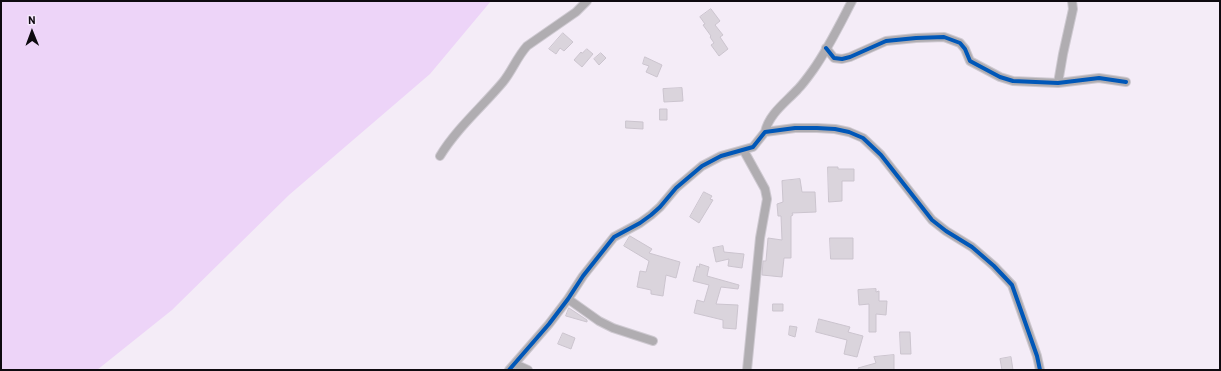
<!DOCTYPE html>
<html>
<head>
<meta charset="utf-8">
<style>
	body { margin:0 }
	#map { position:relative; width:1221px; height:371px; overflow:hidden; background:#f4ecf7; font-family:Barlow,sans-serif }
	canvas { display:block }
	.frame { position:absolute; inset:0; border:2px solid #0e0a10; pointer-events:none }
	.north { position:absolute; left:12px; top:12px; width:40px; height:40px; -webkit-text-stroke:3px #f5e7fc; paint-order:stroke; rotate:359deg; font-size:11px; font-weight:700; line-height:16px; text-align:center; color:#0e0a10 }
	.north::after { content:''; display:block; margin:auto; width:14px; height:18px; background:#0e0a10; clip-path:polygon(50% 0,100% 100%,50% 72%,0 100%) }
</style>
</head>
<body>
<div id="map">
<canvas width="1221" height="371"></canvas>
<div class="frame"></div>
<div class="north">N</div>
</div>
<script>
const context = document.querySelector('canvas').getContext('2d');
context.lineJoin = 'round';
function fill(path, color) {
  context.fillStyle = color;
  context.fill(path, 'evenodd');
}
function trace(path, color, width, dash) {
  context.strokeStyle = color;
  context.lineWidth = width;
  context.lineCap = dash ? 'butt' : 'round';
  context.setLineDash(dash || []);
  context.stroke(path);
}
fill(new Path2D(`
	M 1,1 L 491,1 L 430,74 L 289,195 L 172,310 L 97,370 L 1,370 Z`), '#edd4f8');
const building = new Path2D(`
	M 711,9 L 720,21 L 715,25 L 723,35 L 720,37 L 728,49 L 719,56 L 711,45 L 714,43 L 710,37 L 711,36 L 703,25 L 705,24 L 700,17 Z
	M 563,33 L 573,42 L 564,51 L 560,48 L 556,54 L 549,49 Z
	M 587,49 L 593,54 L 582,67 L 574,60 L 581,52 L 582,53 Z
	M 601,53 L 606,58 L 599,65 L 594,59 Z
	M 645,57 L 662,65 L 657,77 L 646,72 L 649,66 L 643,64 Z
	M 682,88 L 683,101 L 664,102 L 663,89 Z
	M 660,109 L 667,109 L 667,120 L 660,120 Z
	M 626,121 L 643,122 L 643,129 L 626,128 Z
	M 828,167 L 838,167 L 838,169 L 854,169 L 854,181 L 842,181 L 842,201 L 829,202 Z
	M 800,179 L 802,192 L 815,192 L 816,212 L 792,213 L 793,215 L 791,216 L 791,258 L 784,258 L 782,277 L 762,275 L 763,261 L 766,261 L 768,238 L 782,240 L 781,216 L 778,216 L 777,204 L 783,202 L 782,181 Z
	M 704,192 L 712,196 L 710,199 L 713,200 L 699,223 L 690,217 Z
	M 630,236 L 652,249 L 649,253 L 680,262 L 676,278 L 666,275 L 663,296 L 651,294 L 651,290 L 637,287 L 640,271 L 646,272 L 649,261 L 624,246 Z
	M 830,238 L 853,238 L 853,259 L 831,259 Z
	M 723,246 L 724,252 L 744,254 L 742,268 L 728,266 L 729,259 L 716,262 L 713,248 Z
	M 700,264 L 709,267 L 707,276 L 739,285 L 738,289 L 721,287 L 716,304 L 738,305 L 736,329 L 723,328 L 723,320 L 694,313 L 697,300 L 704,302 L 709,285 L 693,281 L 697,266 L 699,267 Z
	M 876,289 L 876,292 L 879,291 L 879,301 L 887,301 L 886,315 L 876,314 L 876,332 L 869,332 L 869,304 L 859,305 L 858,290 Z
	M 773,304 L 783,304 L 783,311 L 773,311 Z
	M 569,308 L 587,320 L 587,322 L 566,316 Z
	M 819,319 L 850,327 L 848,332 L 863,336 L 857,357 L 844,354 L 847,340 L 816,332 Z
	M 790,326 L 797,327 L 795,337 L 789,335 Z
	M 900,332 L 910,332 L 911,354 L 901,354 Z
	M 563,333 L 575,338 L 571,349 L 558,344 Z
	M 894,355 L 894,370 L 859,370 L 858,368 L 876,363 L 874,357 Z
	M 1011,357 L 1013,370 L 1002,370 L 1000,359 Z`);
fill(building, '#dad4dc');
trace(building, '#cbc4ce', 1);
const minor = new Path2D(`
	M 826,48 L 834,58 L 842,59 L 850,57 L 886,41 L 916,38 L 944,37 L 960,43 L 965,49 L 970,61 L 1000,77 L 1013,81 L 1058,83 L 1099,78 L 1126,82
	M 1058,83 L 1063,54 L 1073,9 L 1072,1
	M 765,132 C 769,114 785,103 798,89 C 803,84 808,77 813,70 C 828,49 840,24 852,1
	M 744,151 L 765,189 L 767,199 L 760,238 L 747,370
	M 440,156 C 457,128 482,107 503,82 C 512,71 517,57 527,46 L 576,12 L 587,1
	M 568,299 L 599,321 L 613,328 L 653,341
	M 515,364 L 528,370
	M 509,370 L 549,324 L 568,299 L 583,276 L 614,237 L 640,223 L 651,215 L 660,207 L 676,188 L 702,166 L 721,156 L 753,147 L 765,132 L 795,128 L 817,128 L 835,129 L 849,132 L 863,138 L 881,155 L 932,220 L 946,231 L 972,247 L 994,266 L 1012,285 L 1037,356 L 1040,370`);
trace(minor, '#cec9d1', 10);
trace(minor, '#b0adb1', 8);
trace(new Path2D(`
	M 826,48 L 834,58 L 842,59 L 850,57 L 886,41 L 916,38 L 944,37 L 960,43 L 965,49 L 970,61 L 1000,77 L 1013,81 L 1058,83 L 1099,78 L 1126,82
	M 509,370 L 549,324 L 568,299 L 583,276 L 614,237 L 640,223 L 651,215 L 660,207 L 676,188 L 702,166 L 721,156 L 753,147 L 765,132 L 795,128 L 817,128 L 835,129 L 849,132 L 863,138 L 881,155 L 932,220 L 946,231 L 972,247 L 994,266 L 1012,285 L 1037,356 L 1040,370`), '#0057b8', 4);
</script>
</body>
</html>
